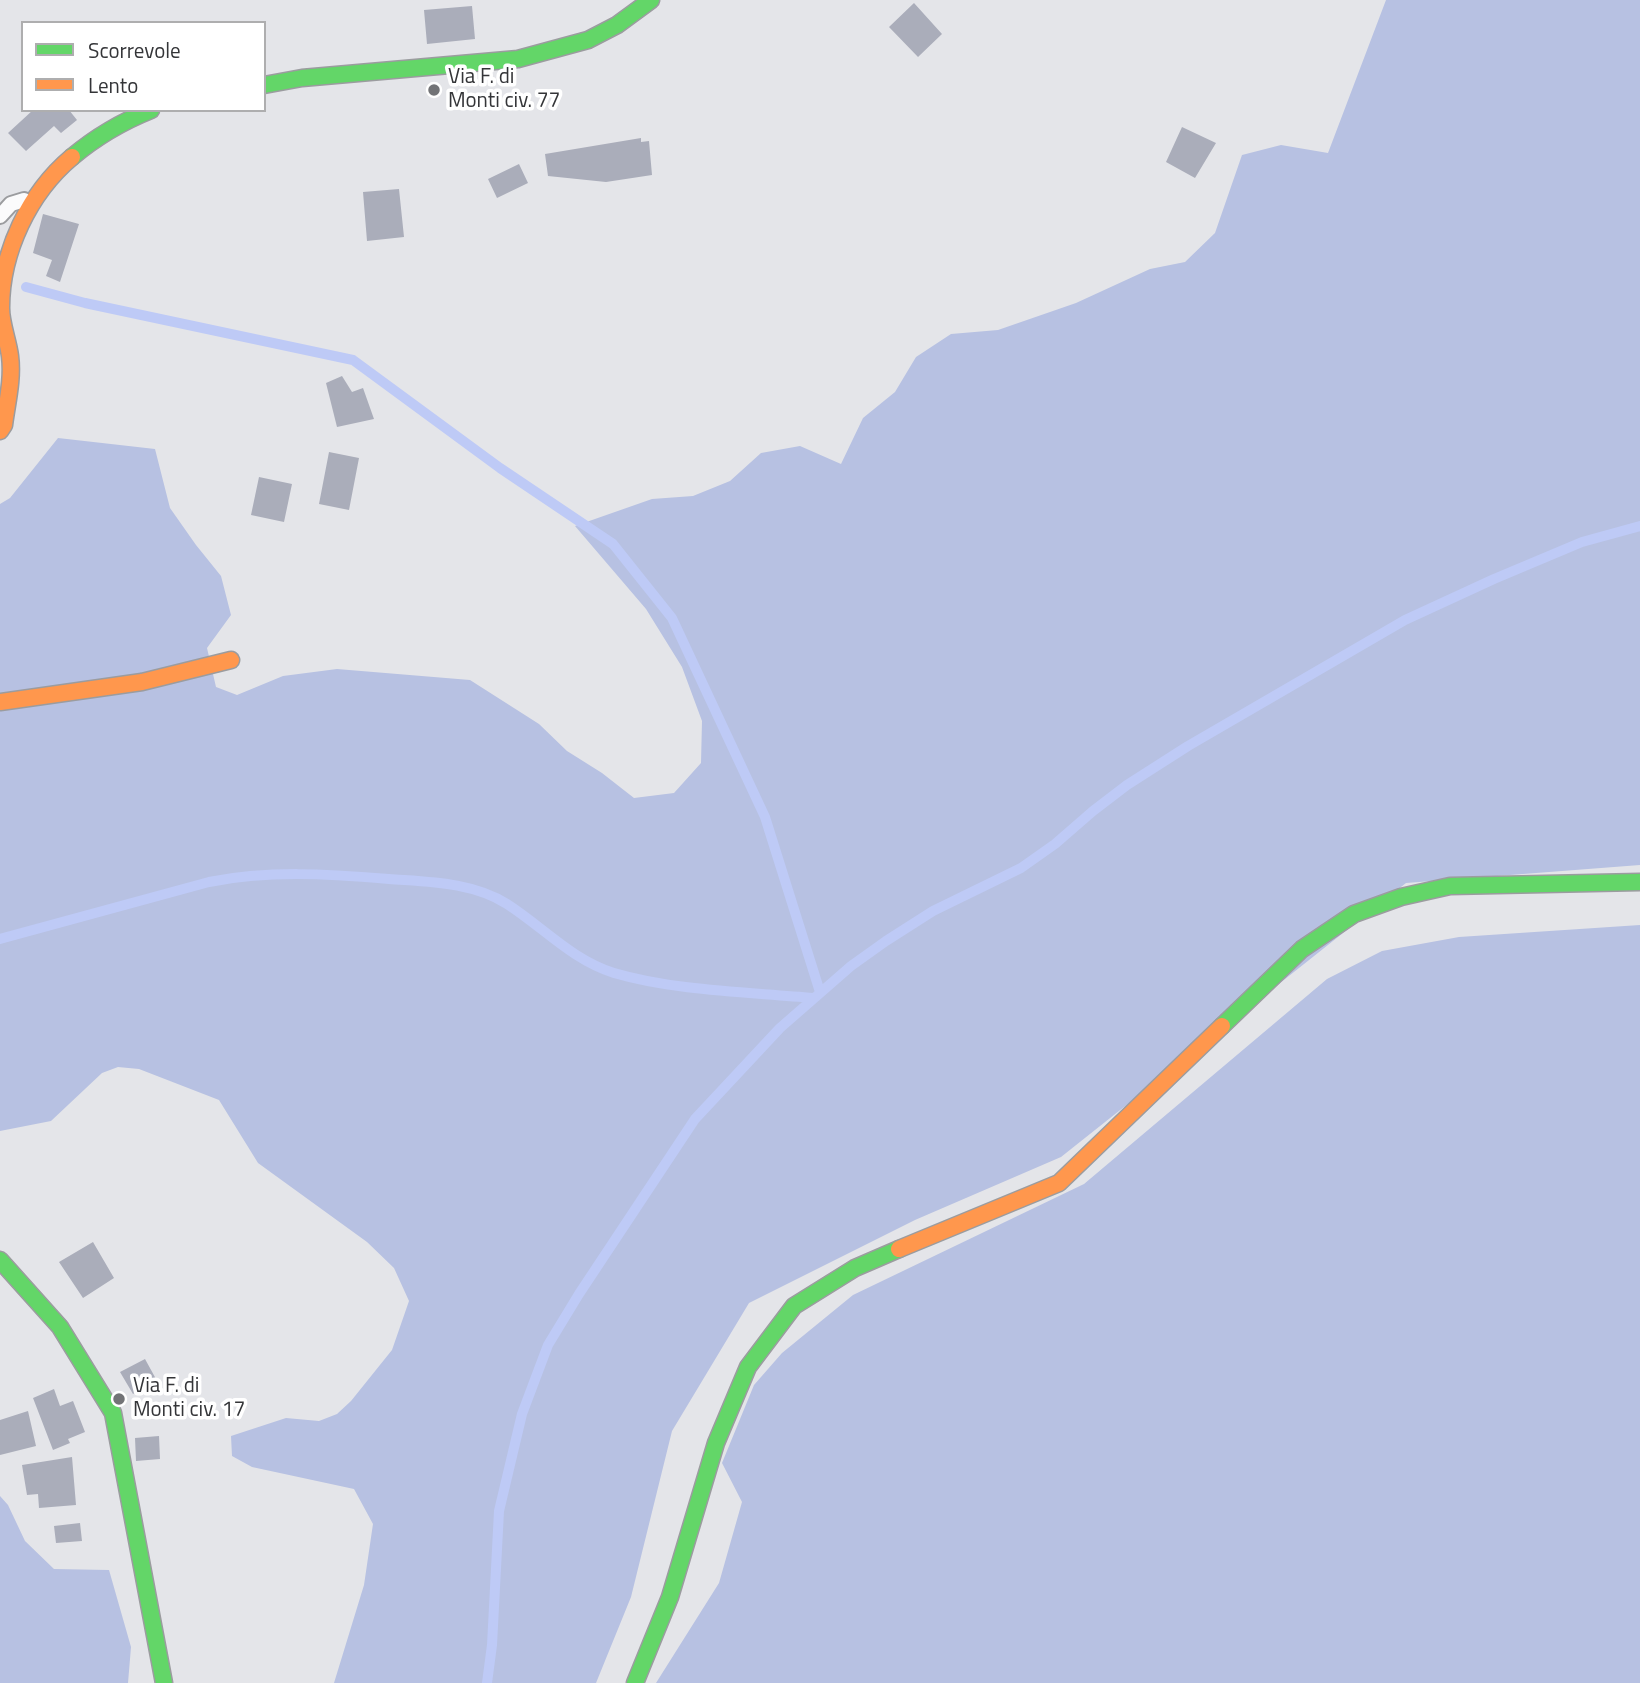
<!DOCTYPE html>
<html>
<head>
<meta charset="utf-8">
<style>
	body { margin:0 }
	#map { position:relative; width:1640px; height:1683px; overflow:hidden; background:#e4e5e9; font-family:"Titillium Web",sans-serif }
	canvas { display:block }
	.legend { position:absolute; left:21px; top:21px; width:245px; height:91px; box-sizing:border-box; background:#fff; border:2px solid #aeaeaf; margin:0; padding:9px 12px; list-style:none; font-size:21px; color:#343538 }
	.legend li { display:flex; align-items:center; gap:14px; height:35px }
	.legend b { width:35px; border:2px solid #aeaeaf }
</style>
</head>
<body>
<div id="map">
<canvas width="1640" height="1683"></canvas>
<ul class="legend">
<li><b style="height:9px;background:#63d668"></b>Scorrevole</li>
<li><b style="height:9px;background:#ff974d"></b>Lento</li>
</ul>
</div>
<script>
const context = document.querySelector('canvas').getContext('2d');
context.lineJoin = 'round';
function fill(path, color) {
  context.fillStyle = color;
  context.fill(path, 'evenodd');
}
function trace(path, color, width, dash) {
  context.strokeStyle = color;
  context.lineWidth = width;
  context.lineCap = dash ? 'butt' : 'round';
  context.setLineDash(dash || []);
  context.stroke(path);
}
function label(font, color, halo, rows, align = 'center') {
  context.font = font + ' "Titillium Web",sans-serif';
  context.lineWidth = 7;
  context.setLineDash([]);
  context.textBaseline = 'middle';
  context.strokeStyle = halo;
  context.fillStyle = color;
  for (const [text, x, y, turn = 0] of rows) {
    context.save();
    context.translate(x, y);
    context.rotate((+turn || 0) * Math.PI / 180);
    context.textAlign = isNaN(turn) ? turn : align;
    if (halo) context.strokeText(text, 0, 0);
    context.fillText(text, 0, 0);
    context.restore();
  }
}
fill(new Path2D(`
	M 1386,0 L 1640,0 L 1640,865 L 1406,883 L 1061,1157 L 915,1220 L 749,1303 L 672,1431 L 631,1597 L 596,1683 L 334,1683 L 364,1585 L 373,1524 L 354,1489 L 252,1467 L 232,1456 L 231,1436 L 286,1418 L 319,1421 L 337,1414 L 351,1401 L 392,1350 L 409,1301 L 394,1268 L 367,1242 L 258,1163 L 219,1100 L 139,1069 L 118,1067 L 102,1073 L 51,1121 L 0,1131 L 0,504 L 10,498 L 58,438 L 155,449 L 170,508 L 196,545 L 221,576 L 231,615 L 207,648 L 216,687 L 237,695 L 283,676 L 337,669 L 470,680 L 539,724 L 567,751 L 602,773 L 634,798 L 674,793 L 701,763 L 702,721 L 682,667 L 646,609 L 575,526 L 652,499 L 693,496 L 730,481 L 761,453 L 800,446 L 841,464 L 863,418 L 895,392 L 916,357 L 951,334 L 998,330 L 1076,303 L 1150,269 L 1185,262 L 1215,233 L 1242,155 L 1281,145 L 1328,153 Z
	M 1640,925 L 1640,1683 L 656,1683 L 719,1583 L 742,1502 L 722,1463 L 754,1385 L 782,1353 L 853,1295 L 1084,1184 L 1327,979 L 1382,951 L 1459,937 Z
	M 0,1496 L 8,1505 L 25,1541 L 54,1569 L 109,1570 L 131,1647 L 128,1683 L 0,1683 Z`), '#b7c1e2');
trace(new Path2D(`
	M 26,287 L 85,303 L 353,360 L 500,468 L 613,544 L 672,618 L 765,817 L 820,992
	M 0,939 L 209,882 C 269,870 328,874 389,879 C 428,882 472,882 507,904 C 543,927 572,960 614,973 C 675,991 750,992 813,998
	M 487,1683 L 492,1645 L 499,1511 L 522,1414 L 548,1345 L 579,1294 L 695,1119 L 780,1028 L 851,966 L 886,941 L 933,911 L 1021,868 L 1055,844 L 1093,811 L 1127,785 L 1188,746 L 1405,620 L 1494,579 L 1582,542 L 1640,526`), '#becaf6', 10);
fill(new Path2D(`
	M 914,3 L 942,34 L 918,57 L 889,27 Z
	M 472,6 L 475,39 L 427,44 L 424,10 Z
	M 33,110 L 69,110 L 77,120 L 61,133 L 54,126 L 26,151 L 8,133 Z
	M 1182,127 L 1216,143 L 1195,178 L 1166,162 Z
	M 641,138 L 641,142 L 649,141 L 652,175 L 606,182 L 548,176 L 545,154 Z
	M 519,164 L 528,183 L 497,198 L 488,179 Z
	M 399,189 L 404,237 L 367,241 L 363,192 Z
	M 43,214 L 79,224 L 60,282 L 46,276 L 52,260 L 33,253 Z
	M 342,376 L 352,392 L 363,388 L 374,419 L 337,427 L 326,383 Z
	M 329,452 L 359,458 L 349,510 L 319,504 Z
	M 259,477 L 292,484 L 284,522 L 251,515 Z
	M 93,1242 L 114,1278 L 83,1298 L 59,1262 Z
	M 145,1359 L 156,1379 L 133,1394 L 120,1372 Z
	M 54,1389 L 60,1406 L 73,1401 L 85,1432 L 68,1439 L 70,1443 L 53,1450 L 33,1398 Z
	M 28,1411 L 36,1446 L 0,1455 L 0,1420 Z
	M 159,1436 L 160,1459 L 136,1461 L 135,1438 Z
	M 72,1457 L 76,1505 L 39,1508 L 38,1494 L 27,1495 L 22,1465 Z
	M 80,1523 L 82,1541 L 56,1543 L 54,1526 Z`), '#aaadba');
const lane = new Path2D(`
	M 0,216 L 11,204 L 24,200`);
const fast = new Path2D(`
	M 264,85 L 302,78 L 518,59 L 588,40 L 617,25 L 651,0
	M 72,157 C 97,136 121,122 151,110
	M 1222,1026 L 1302,949 L 1354,914 L 1401,897 L 1450,886 L 1640,882
	M 0,1260 L 60,1327 L 113,1413 L 164,1683
	M 635,1683 L 670,1597 L 716,1443 L 748,1367 L 794,1306 L 855,1268 L 899,1249`);
const slow = new Path2D(`
	M 0,431 L 4,425 C 7,402 13,379 10,356 C 8,340 1,324 1,308 C 1,252 29,193 72,157
	M 0,702 L 142,682 L 231,660
	M 899,1249 L 1059,1183 L 1222,1026`);
trace(lane, '#9b9c9f', 18);
trace(fast, '#9b9c9f', 19);
trace(slow, '#9b9c9f', 19);
trace(lane, '#fbfbfc', 14);
trace(fast, '#63d668', 16);
trace(slow, '#ff974d', 16);
for (const [x, y, r, color] of [
	[434,90,7,"#727376"],
	[119,1399,7,"#727376"]
]) {
  const dot = new Path2D();
  dot.arc(x, y, r, 0, 2 * Math.PI);
  context.fillStyle = color;
  context.fill(dot);
  trace(dot, '#fff', 2.5);
}
label('21px', '#343538', '#fff', [
	["Via F. di",448,78],
	["Monti civ. 77",448,102],
	["Via F. di",133,1387],
	["Monti civ. 17",133,1411]
], 'left');
</script>
</body>
</html>
